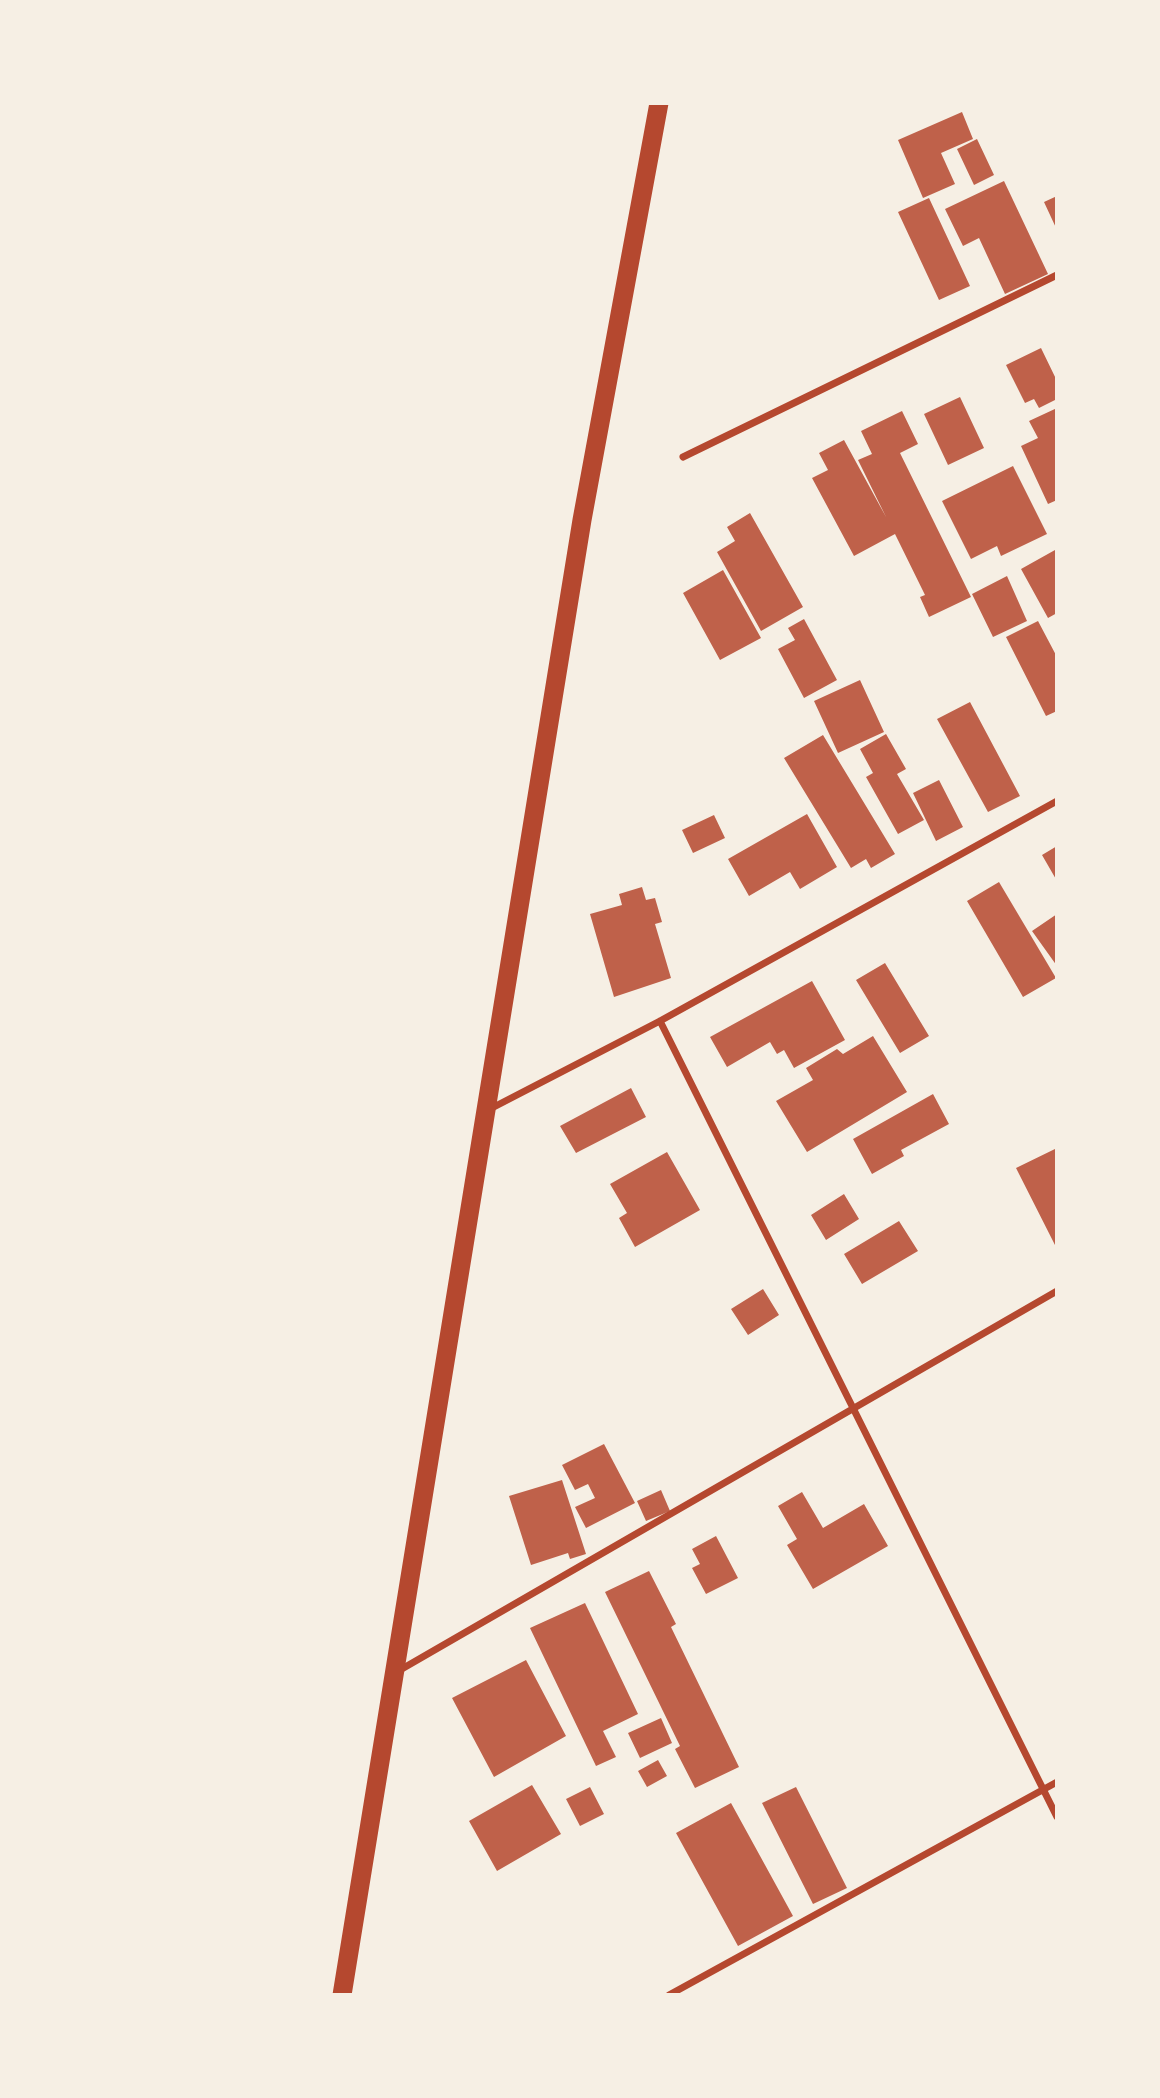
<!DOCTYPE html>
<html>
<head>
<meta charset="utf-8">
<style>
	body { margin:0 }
	#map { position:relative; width:1160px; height:2098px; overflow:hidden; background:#f6efe4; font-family:Manrope,sans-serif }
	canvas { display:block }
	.frame { position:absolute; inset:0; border:105px solid #f6efe4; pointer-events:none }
</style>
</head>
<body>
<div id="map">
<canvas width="1160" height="2098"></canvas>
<div class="frame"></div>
</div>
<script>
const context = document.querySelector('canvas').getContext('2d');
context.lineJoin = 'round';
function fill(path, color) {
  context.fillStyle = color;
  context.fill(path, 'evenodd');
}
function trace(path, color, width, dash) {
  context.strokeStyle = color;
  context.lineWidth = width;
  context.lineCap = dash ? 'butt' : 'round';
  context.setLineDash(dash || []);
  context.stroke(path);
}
fill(new Path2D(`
	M 962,112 L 973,139 L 941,153 L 955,184 L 923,198 L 898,140 Z
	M 977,139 L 994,175 L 974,185 L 957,149 Z
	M 1004,181 L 1048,274 L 1005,294 L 979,238 L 963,246 L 945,209 Z
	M 1057,196 L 1057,230 L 1044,202 Z
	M 929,198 L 970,286 L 939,300 L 898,212 Z
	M 1041,348 L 1057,381 L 1057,399 L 1039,408 L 1034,399 L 1025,403 L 1006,365 Z
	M 960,397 L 984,448 L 948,465 L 924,414 Z
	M 1057,408 L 1057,500 L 1048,504 L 1021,446 L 1038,438 L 1029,421 Z
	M 902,411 L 918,444 L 900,453 L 971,597 L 929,617 L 920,597 L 925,595 L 895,534 L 854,556 L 812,478 L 828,470 L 819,453 L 844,440 L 886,517 L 858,460 L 872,454 L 861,431 Z
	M 1013,466 L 1047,534 L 1001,556 L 997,546 L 971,559 L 942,501 Z
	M 750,513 L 803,607 L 761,631 L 717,552 L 735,541 L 727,527 Z
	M 1055,550 L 1057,613 L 1048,618 L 1021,569 Z
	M 723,570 L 761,638 L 720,660 L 683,593 Z
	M 1007,576 L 1027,621 L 993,637 L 972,594 Z
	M 804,619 L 837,680 L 804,698 L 778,649 L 795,640 L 788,628 Z
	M 1038,621 L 1057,657 L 1057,711 L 1046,716 L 1006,637 Z
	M 860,680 L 884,732 L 838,753 L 814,701 Z
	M 970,702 L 1020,796 L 988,812 L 937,719 Z
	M 886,734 L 906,769 L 897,774 L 924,820 L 898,834 L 866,777 L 873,773 L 860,749 Z
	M 823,735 L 895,854 L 871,868 L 866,859 L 851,868 L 784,758 Z
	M 939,780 L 963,827 L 936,841 L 913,793 Z
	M 807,814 L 837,867 L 800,889 L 790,872 L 749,896 L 728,859 Z
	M 714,815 L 725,838 L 693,853 L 682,830 Z
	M 1057,846 L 1057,881 L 1042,855 Z
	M 999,882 L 1056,978 L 1023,997 L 967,901 Z
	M 642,887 L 646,900 L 655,898 L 662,922 L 655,924 L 671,978 L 614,997 L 590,914 L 622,905 L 619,894 Z
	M 1057,914 L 1057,966 L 1032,931 Z
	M 885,963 L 929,1036 L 900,1053 L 856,980 Z
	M 812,981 L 845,1040 L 794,1068 L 784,1050 L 777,1054 L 770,1042 L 727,1067 L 710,1037 Z
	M 873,1036 L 907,1092 L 807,1152 L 776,1101 L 813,1080 L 806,1068 L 837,1049 L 843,1054 Z
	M 631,1088 L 646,1117 L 576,1153 L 560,1126 Z
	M 933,1094 L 949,1124 L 901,1150 L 904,1156 L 872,1174 L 853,1139 Z
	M 1057,1148 L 1057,1249 L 1016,1168 Z
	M 667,1152 L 700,1210 L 635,1247 L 619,1218 L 627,1213 L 610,1184 Z
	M 844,1194 L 859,1219 L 826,1240 L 811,1215 Z
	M 899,1221 L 918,1251 L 862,1284 L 844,1254 Z
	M 763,1289 L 779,1315 L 748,1335 L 731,1309 Z
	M 604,1444 L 635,1503 L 586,1528 L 575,1507 L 595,1498 L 588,1484 L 575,1490 L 562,1465 Z
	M 562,1480 L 586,1554 L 570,1559 L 568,1553 L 531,1565 L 509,1496 Z
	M 661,1490 L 670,1511 L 646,1521 L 637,1501 Z
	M 802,1492 L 823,1528 L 864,1504 L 888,1546 L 813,1589 L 787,1545 L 797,1539 L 778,1506 Z
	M 716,1536 L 738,1578 L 706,1594 L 692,1568 L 700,1564 L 692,1549 Z
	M 649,1571 L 676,1624 L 671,1627 L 739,1767 L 695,1788 L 675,1749 L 680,1746 L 605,1592 Z
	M 585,1603 L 638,1714 L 603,1731 L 616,1757 L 596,1766 L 530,1628 Z
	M 526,1660 L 566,1736 L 494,1777 L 452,1698 Z
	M 661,1718 L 672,1743 L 640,1758 L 628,1733 Z
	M 658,1760 L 667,1776 L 647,1787 L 638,1771 Z
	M 532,1785 L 561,1834 L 497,1871 L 469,1821 Z
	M 590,1787 L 604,1814 L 580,1826 L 566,1799 Z
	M 796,1787 L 847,1888 L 813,1904 L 762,1803 Z
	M 731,1803 L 793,1916 L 738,1946 L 676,1833 Z`), '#bf614a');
trace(new Path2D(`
	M 683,457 L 1057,275
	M 660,1021 L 1057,1817
	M 488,1110 L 660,1021 L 1057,801
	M 400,1670 L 1057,1291
	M 669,1995 L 1057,1782`), '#b5482f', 7);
trace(new Path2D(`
	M 342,1995 L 582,520 L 659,103`), '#b5482f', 19);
</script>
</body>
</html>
